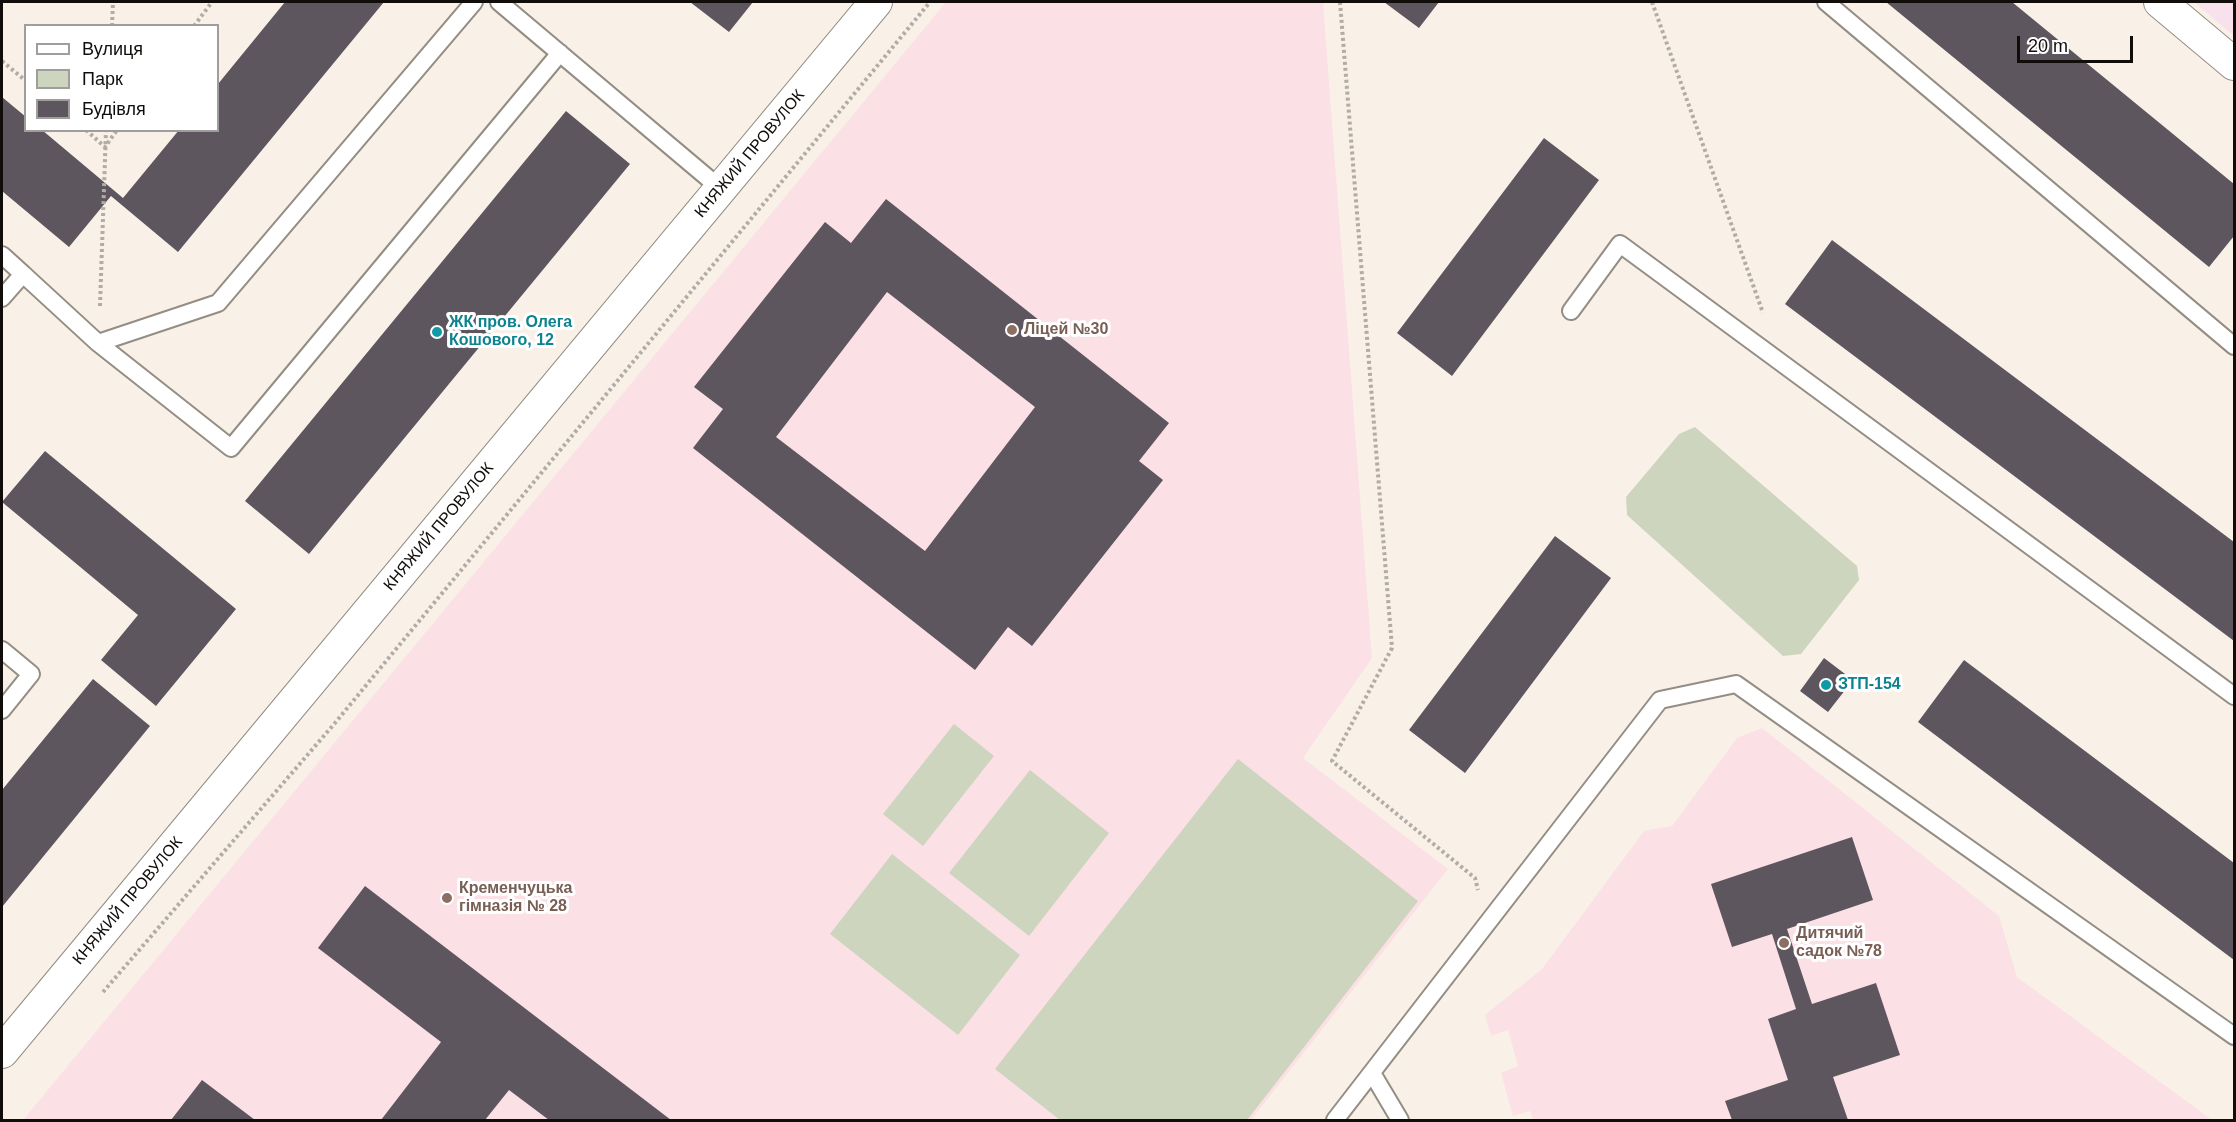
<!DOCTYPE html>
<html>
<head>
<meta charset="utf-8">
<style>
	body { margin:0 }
	#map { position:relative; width:2236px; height:1122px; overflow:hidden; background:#f9f1e7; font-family:Helvetica,sans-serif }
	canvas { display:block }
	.frame { position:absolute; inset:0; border:3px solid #100d0a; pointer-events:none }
	.legend { position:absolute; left:24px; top:24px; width:195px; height:108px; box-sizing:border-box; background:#fff; border:2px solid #9f9e9d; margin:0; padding:8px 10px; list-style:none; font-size:18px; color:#100d0a }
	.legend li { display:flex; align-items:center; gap:12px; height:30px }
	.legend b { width:30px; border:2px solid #9f9e9d }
	.scale { position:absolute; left:2017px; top:36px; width:116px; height:27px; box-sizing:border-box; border:3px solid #100d0a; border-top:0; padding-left:8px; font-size:18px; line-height:21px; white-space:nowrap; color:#100d0a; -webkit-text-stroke:4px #fff; paint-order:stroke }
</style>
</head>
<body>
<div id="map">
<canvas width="2236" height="1122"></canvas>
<div class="frame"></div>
<ul class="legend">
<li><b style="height:8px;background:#fff"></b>Вулиця</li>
<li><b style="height:16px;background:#ced5be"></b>Парк</li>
<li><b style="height:16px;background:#5d565e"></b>Будівля</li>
</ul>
<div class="scale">20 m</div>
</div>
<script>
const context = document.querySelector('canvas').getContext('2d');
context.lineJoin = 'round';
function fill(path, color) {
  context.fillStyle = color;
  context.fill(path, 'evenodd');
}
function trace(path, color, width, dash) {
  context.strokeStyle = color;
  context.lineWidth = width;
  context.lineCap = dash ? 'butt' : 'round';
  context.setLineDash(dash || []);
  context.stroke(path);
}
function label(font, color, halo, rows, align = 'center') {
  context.font = font + ' Helvetica,sans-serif';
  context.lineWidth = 6;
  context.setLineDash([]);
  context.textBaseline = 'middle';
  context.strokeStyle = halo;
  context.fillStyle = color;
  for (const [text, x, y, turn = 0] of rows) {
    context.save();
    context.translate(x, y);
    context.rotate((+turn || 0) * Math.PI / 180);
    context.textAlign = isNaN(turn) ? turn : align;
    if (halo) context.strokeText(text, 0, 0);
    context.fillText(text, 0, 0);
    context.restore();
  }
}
fill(new Path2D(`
	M 2194,2 L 2234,2 L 2234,36 Z`), '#f8e1ed');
fill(new Path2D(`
	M 946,2 L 1323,2 L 1372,658 L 1303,758 L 1448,869 L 1251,1120 L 23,1120 Z
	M 1762,728 L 1999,916 L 2017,977 L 2212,1120 L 1533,1120 L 1530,1111 L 1513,1116 L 1501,1073 L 1518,1066 L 1508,1030 L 1491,1036 L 1485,1015 L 1542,969 L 1644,831 L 1672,826 L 1737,738 Z`), '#fbe0e5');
fill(new Path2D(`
	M 1695,427 L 1857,566 L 1859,580 L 1801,654 L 1783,656 L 1627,515 L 1626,497 L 1679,434 Z
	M 954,724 L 994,756 L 923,846 L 883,814 Z
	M 1238,759 L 1418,901 L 1247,1120 L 1060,1120 L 995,1069 Z
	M 1030,770 L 1109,833 L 1029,936 L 949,873 Z
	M 892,854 L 1020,955 L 958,1035 L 830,934 Z`), '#ced5be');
fill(new Path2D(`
	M 285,2 L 384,2 L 178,252 L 111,196 L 69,247 L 2,191 L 2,97 L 26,117 L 26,130 L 42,130 L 123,198 L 179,130 L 218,130 L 218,84 Z
	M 690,2 L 753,2 L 729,32 Z
	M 1384,2 L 1439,2 L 1419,28 Z
	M 1886,2 L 2012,2 L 2234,184 L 2234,236 L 2209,267 Z
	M 566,111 L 630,164 L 309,554 L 245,501 Z
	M 1544,138 L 1599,180 L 1452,376 L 1397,333 Z
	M 886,199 L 1169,423 L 1139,461 L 1163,480 L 1032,646 L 1008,627 L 975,670 L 693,448 L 723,409 L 694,387 L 825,222 L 851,243 ZM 887,292 L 1035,407 L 925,551 L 776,437 Z
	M 1832,240 L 2234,542 L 2234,641 L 1785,304 Z
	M 45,451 L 236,609 L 156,706 L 101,660 L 138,615 L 2,502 Z
	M 1555,536 L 1611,578 L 1465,773 L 1409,730 Z
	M 1824,658 L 1853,680 L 1828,712 L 1800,691 Z
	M 1964,660 L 2234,863 L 2234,960 L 1918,722 Z
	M 93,679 L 150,726 L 2,907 L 2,790 Z
	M 1852,837 L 1873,900 L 1787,929 L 1812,1004 L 1876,983 L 1900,1055 L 1833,1077 L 1848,1120 L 1732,1120 L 1725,1101 L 1788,1080 L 1768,1019 L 1796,1009 L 1772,934 L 1732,947 L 1711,884 Z
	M 365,886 L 671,1120 L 549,1120 L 509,1090 L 485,1120 L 381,1120 L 441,1042 L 318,948 Z
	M 202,1080 L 255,1120 L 171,1120 Z`), '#5d565e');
const lane = new Path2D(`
	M 499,2 L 721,189
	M 1826,2 L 2234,346
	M 2,255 L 23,274 L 2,298
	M 23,274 L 98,343 L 218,303 L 474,2
	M 1571,311 L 1620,244 L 2234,696
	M 98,343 L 231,448 L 560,53
	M 2,650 L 31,674 L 2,710
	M 1372,1073 L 1400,1120
	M 1335,1120 L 1660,700 L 1736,684 L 2234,1036`);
const street = new Path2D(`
	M 2160,2 L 2234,64
	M 2,1052 L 876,2`);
trace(lane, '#948d84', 20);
trace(street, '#948d84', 34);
trace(new Path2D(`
	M 1340,2 L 1392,648 L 1332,761 L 1475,878 L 1478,890
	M 1652,2 L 1763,313
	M 112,26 L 113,2
	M 194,26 L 212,2
	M 2,61 L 26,81
	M 86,130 L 105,147 L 117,130
	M 100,306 L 106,130
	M 103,992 L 335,723 L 930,2`), '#b2aca4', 4, [3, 3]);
trace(lane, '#fff', 16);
trace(street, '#fff', 32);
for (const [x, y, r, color] of [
	[1012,330,6,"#8d6e63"],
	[437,332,6,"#0f9aa8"],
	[1826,685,6,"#0f9aa8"],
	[447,898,6,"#8d6e63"],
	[1784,943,6,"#8d6e63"]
]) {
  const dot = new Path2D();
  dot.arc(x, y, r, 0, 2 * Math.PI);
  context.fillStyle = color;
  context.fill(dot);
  trace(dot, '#fff', 2);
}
label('16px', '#100d0a', '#fff', [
	["КНЯЖИЙ ПРОВУЛОК",750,154,-50],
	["КНЯЖИЙ ПРОВУЛОК",439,527,-50],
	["КНЯЖИЙ ПРОВУЛОК",128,901,-50]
]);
label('bold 16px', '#0d838f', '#fff', [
	["ЖК пров. Олега",449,323],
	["Кошового, 12",449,341],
	["ЗТП-154",1838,685]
], 'left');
label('bold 16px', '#785e54', '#fff', [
	["Ліцей №30",1024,330],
	["Кременчуцька",459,889],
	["гімназія № 28",459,907],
	["Дитячий",1796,934],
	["садок №78",1796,952]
], 'left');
</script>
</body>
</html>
